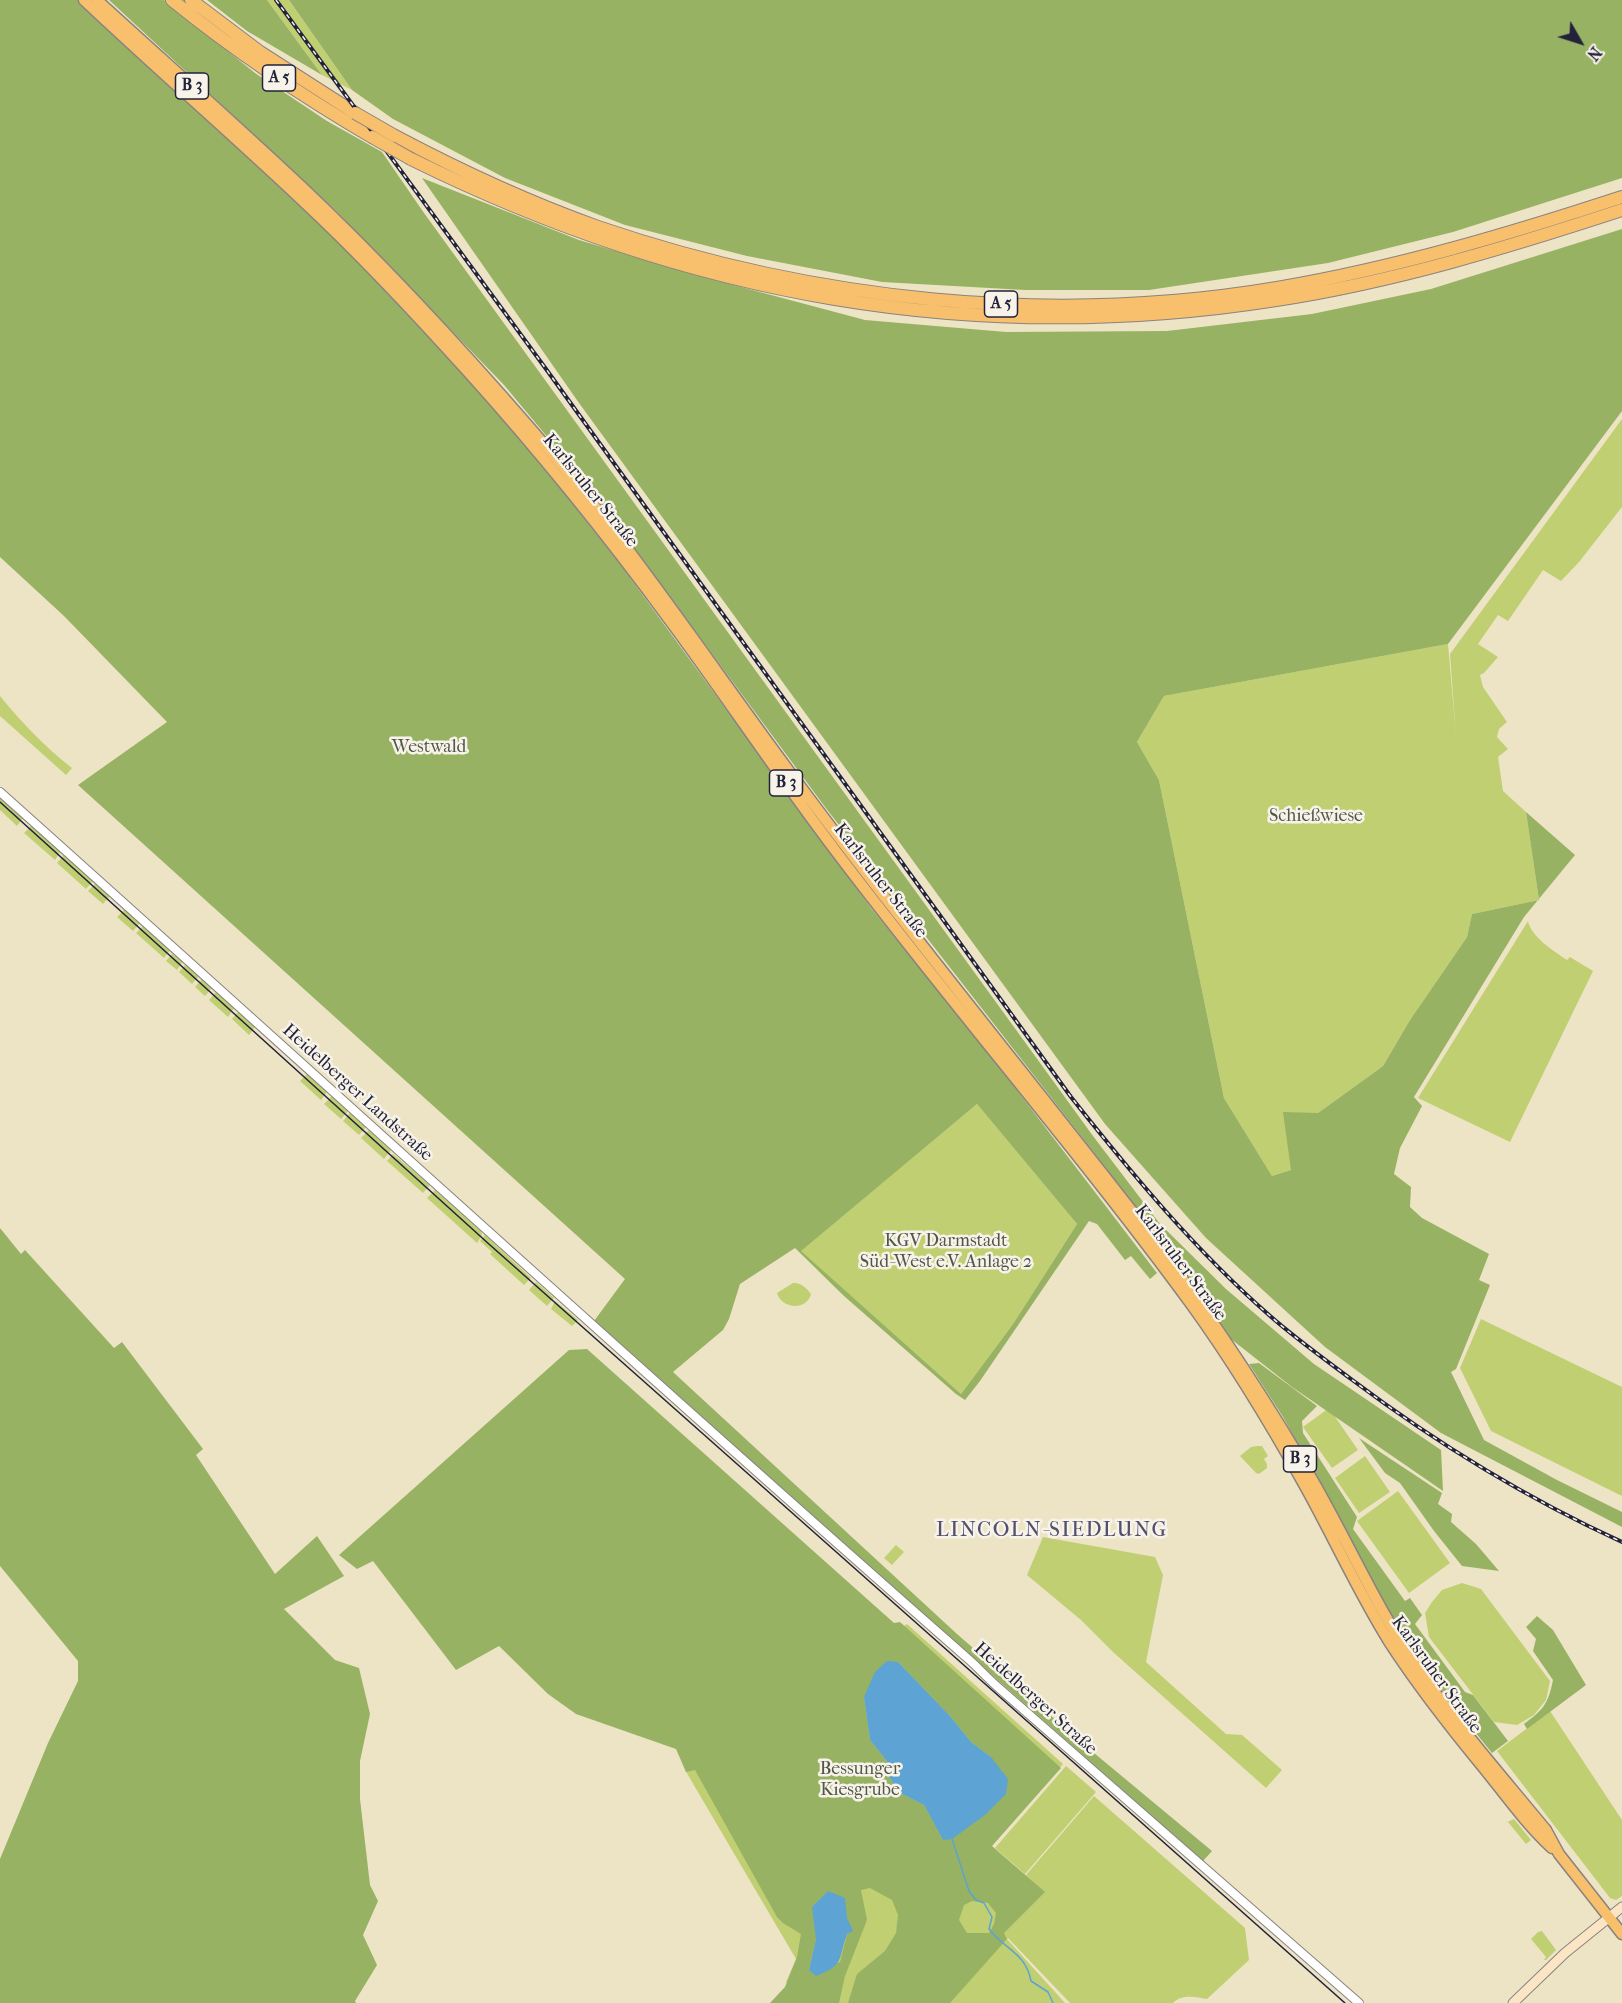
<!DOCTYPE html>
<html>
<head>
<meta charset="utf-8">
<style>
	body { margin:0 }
	#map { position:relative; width:1622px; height:2003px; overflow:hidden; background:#ede4c6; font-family:"IM FELL French Canon",serif }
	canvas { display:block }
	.north { position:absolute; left:1550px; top:12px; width:60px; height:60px; -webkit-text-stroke:4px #f7f3e8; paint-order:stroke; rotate:129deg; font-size:16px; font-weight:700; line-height:24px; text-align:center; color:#22223b }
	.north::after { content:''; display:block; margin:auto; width:21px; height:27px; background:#22223b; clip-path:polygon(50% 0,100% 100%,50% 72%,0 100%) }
</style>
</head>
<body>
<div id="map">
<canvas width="1622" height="2003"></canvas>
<div class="north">N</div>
</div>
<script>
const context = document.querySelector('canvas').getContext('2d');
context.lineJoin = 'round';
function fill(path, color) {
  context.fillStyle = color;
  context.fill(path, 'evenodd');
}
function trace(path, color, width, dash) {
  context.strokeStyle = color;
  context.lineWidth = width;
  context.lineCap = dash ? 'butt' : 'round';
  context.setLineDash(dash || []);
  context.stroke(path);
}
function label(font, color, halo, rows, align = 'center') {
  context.font = font + ' "IM FELL French Canon",serif';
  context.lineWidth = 5;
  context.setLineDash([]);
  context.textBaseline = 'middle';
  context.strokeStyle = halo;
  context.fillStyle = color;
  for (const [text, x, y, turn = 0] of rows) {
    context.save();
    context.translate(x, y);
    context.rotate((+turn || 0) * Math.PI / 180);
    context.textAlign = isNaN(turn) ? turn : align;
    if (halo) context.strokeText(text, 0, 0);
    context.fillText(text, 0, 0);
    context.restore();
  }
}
fill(new Path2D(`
	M 267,0 L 289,0 L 352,90 L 322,75 Z
	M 1622,419 L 1622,507 L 1579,562 L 1561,581 L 1543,570 L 1508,621 L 1498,615 L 1478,644 L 1498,657 L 1484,673 L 1480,675 L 1483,687 L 1507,722 L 1499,729 L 1497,737 L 1508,749 L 1498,757 L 1503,791 L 1526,812 L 1539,900 L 1472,914 L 1467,937 L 1410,1020 L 1383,1066 L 1318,1113 L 1291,1170 L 1272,1176 L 1224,1098 L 1159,780 L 1137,742 L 1164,696 L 1448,644 L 1456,736 L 1450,654 Z
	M 0,696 C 22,723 45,747 72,768 L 66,775 L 0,716 Z
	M 0,798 L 23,818 L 17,826 L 0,810 Z
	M 31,826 L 60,852 L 55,860 L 24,833 Z
	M 64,855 L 93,881 L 86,889 L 57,863 Z
	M 96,883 L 110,896 L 103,904 L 88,891 Z
	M 125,909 L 140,923 L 133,931 L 117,917 Z
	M 1528,921 C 1531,937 1554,951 1567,960 L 1570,957 L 1593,971 L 1510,1142 L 1418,1098 Z
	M 143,926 L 170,950 L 164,958 L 136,933 Z
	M 172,954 L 183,961 L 177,970 L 166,961 Z
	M 185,965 L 199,976 L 192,984 L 179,972 Z
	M 202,979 L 212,988 L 205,996 L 195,987 Z
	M 216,992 L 234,1008 L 228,1017 L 209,1000 Z
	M 237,1013 L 239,1013 L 255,1027 L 249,1035 L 232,1019 Z
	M 307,1074 L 327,1092 L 321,1100 L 300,1081 Z
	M 332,1096 L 348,1111 L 341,1119 L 324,1104 Z
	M 977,1104 L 1077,1224 L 1013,1324 L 961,1394 L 800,1251 Z
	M 350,1113 L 366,1127 L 359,1135 L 343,1121 Z
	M 369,1130 L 391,1150 L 384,1159 L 361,1138 Z
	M 393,1154 L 430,1185 L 423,1193 L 387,1161 Z
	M 435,1190 L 481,1231 L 482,1235 L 477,1243 L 427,1198 Z
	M 485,1235 L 531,1278 L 524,1285 L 490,1254 L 492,1252 L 480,1241 Z
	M 536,1282 L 554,1298 L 547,1306 L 529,1290 Z
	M 793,1283 C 800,1282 807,1288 811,1294 C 807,1311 781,1309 777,1293 Z
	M 555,1301 L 578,1320 L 572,1326 L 551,1309 Z
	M 1481,1319 L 1622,1387 L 1622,1496 L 1491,1431 L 1460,1368 Z
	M 1329,1408 L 1358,1450 L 1332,1468 L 1303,1427 Z
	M 1257,1446 L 1262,1446 L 1268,1456 L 1264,1459 L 1267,1464 L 1267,1468 L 1259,1474 L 1256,1473 L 1240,1456 L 1251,1447 Z
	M 1365,1456 L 1390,1492 L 1359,1513 L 1335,1478 Z
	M 1398,1491 L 1450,1563 L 1409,1593 L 1357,1521 Z
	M 1043,1537 L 1155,1557 L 1163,1575 L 1146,1662 L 1226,1734 L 1242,1735 L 1282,1770 L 1266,1788 L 1114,1653 L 1081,1620 L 1027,1575 Z
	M 896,1545 L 904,1552 L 892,1565 L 884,1558 Z
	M 1462,1583 L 1481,1589 L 1550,1681 L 1546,1700 L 1534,1715 L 1517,1725 L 1494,1722 L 1429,1637 L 1425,1613 L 1432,1602 L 1442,1590 Z
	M 907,1624 L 1063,1764 L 991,1847 L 1037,1886 L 1026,1875 L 1094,1796 L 1245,1928 L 1249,1960 L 1207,1999 C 1195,1997 1182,1994 1173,2003 L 1070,2003 L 1008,1938 L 1007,1939 L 1065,2003 L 813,2003 L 786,1982 L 796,1959 L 685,1770 Z
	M 1550,1711 L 1622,1820 L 1622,1896 L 1616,1900 L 1610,1898 L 1497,1751 Z
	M 1066,1766 L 1096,1792 L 1025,1874 L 995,1848 Z
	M 1514,1819 L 1531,1840 L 1526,1844 L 1508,1822 L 1503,1824 Z
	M 1542,1931 L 1556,1950 L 1546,1960 L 1544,1960 L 1546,1957 L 1531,1939 L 1538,1932 Z`), '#c0cf71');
fill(new Path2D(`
	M 0,0 L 80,0 L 341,241 L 463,370 L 532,452 L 620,564 L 871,908 L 983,1046 L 1157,1273 L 1150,1279 L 1131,1256 L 1125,1260 L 1097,1224 L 1089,1221 L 980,1381 L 965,1400 L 956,1394 L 844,1296 L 795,1248 L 740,1284 L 729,1319 L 723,1330 L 673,1372 L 957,1634 L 1088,1748 L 1212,1851 L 1203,1861 L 884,1580 L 594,1321 L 625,1279 L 78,785 L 167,722 L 64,616 L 0,557 ZM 977,1104 L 1077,1224 L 1013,1324 L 961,1394 L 801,1251 Z
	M 109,0 L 164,0 L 255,73 L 327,121 L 382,152 L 424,213 L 1093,1136 L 1160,1224 L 1226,1289 L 1314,1364 L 1441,1450 L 1443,1491 L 1292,1387 L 1231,1339 L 1180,1263 L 825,807 L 589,487 L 504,385 L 336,211 Z
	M 207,0 L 267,0 L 322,75 L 247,31 Z
	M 289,0 L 1622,0 L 1622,178 L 1453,232 L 1328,263 L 1149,290 L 1025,290 L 882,282 L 747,256 L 625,225 L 505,178 L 393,119 L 352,90 Z
	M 422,178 L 579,240 L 696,275 L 865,320 L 1006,332 L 1167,331 L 1312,314 L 1431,289 L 1622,229 L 1622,411 L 1448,644 L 1164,696 L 1137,742 L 1159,780 L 1224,1098 L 1272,1176 L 1291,1170 L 1283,1112 L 1318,1113 L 1383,1066 L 1410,1020 L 1467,937 L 1472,914 L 1539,900 L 1526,812 L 1575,855 L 1524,917 L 1414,1097 L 1422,1106 L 1400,1148 L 1394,1174 L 1411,1187 L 1410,1207 L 1422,1218 L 1489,1254 L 1479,1280 L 1490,1285 L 1456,1369 L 1451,1372 L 1484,1440 L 1557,1480 L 1622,1512 L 1622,1527 L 1441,1433 L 1325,1347 L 1206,1238 L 1105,1124 L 579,403 Z
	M 0,1228 L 21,1254 L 25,1250 L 114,1348 L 122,1342 L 203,1449 L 196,1455 L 275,1574 L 317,1536 L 344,1576 L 284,1609 L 335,1660 L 359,1668 L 370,1714 L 360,1761 L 360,1799 L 370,1885 L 378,1901 L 363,1935 L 377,1965 L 355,2001 L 356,2003 L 0,2003 L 0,1859 L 48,1743 L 78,1681 L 78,1661 L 0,1566 Z
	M 587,1349 L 894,1623 L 900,1622 L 1061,1768 L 992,1846 L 1045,1892 L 1004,1933 L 1007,1939 L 950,2003 L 848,2003 L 857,1974 L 885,1951 L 896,1933 L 898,1915 L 892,1900 L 870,1888 L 861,1890 L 867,1920 L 845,1976 L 839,2003 L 770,2003 L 785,1987 L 797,1957 L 801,1934 L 783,1923 L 777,1917 L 695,1770 L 686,1772 L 676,1749 L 576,1714 L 548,1694 L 499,1646 L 456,1670 L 373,1561 L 357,1569 L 339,1555 L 569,1350 ZM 898,1662 L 950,1716 L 971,1742 L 991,1757 L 943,1840 L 924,1805 L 900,1793 L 885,1771 L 887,1761 L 870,1740 L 864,1697 ZM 972,1901 L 988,1903 L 996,1913 L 994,1924 L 989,1933 L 967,1933 L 959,1920 L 964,1905 ZM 852,1931 L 847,1934 L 840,1962 L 809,1970 L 816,1939 Z
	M 1259,1363 L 1317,1406 L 1302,1421 L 1303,1433 L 1357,1517 L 1353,1529 L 1405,1601 L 1410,1598 L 1422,1615 L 1415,1624 L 1465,1692 L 1473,1695 L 1508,1741 L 1492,1753 L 1441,1690 L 1401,1633 L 1283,1417 L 1249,1364 Z
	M 1359,1438 L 1442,1493 L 1438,1504 L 1452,1514 L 1451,1522 L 1476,1544 L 1499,1571 L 1462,1566 L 1434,1531 L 1400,1483 L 1385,1473 Z
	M 1537,1616 L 1553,1630 L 1586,1685 L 1527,1729 L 1524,1724 C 1544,1709 1548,1704 1553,1680 L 1533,1651 L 1536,1639 L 1526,1627 Z`), '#98b263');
fill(new Path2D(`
	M 887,1661 L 898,1662 L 950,1716 L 971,1742 L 991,1757 L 1008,1779 L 1006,1794 L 985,1815 L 952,1839 L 943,1840 L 924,1805 L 900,1793 L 885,1771 L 887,1761 L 870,1740 L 864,1697 L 875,1672 Z
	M 828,1891 L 845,1898 L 847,1918 L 853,1931 L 847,1934 C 838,1959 845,1965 816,1976 L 809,1970 L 816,1939 L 812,1907 Z`), '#5da3d3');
trace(new Path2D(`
	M 952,1839 L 969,1891 L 976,1900 L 984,1903 L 992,1917 L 989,1929 C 1004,1949 1026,1953 1031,1981 L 1048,1992 L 1053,2003`), '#5da3d3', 1.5);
const tertiary = new Path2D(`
	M 0,792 C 322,1080 641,1372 966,1657 C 978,1667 988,1679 1000,1689 L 1359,2003`);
const secondary = new Path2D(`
	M 1513,2003 L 1565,1953 L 1622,1907`);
const primary = new Path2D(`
	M 84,0 C 156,68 231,133 303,201 C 361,255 416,314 469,373 C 540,452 608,536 671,622 C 728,699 780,778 838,854 C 953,1006 1078,1150 1191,1304 C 1233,1362 1270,1423 1305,1486 C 1334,1538 1358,1592 1390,1643 C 1418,1686 1450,1727 1483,1767 C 1505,1794 1526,1824 1552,1848
	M 97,0 C 166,63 236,125 304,189 C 384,265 459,346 531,429 C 625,537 704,656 789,771 C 908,932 1036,1087 1159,1246 C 1214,1322 1266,1399 1313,1481 C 1347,1540 1374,1602 1412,1659 C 1451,1719 1500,1774 1546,1830 L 1559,1854 L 1622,1934`);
const motorway = new Path2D(`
	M 172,0 C 235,51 302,96 372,137
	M 191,0 L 260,52 L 355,113
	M 395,136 C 461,171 528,202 598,227 C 815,301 1051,326 1277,288 C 1395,268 1509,234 1622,197
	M 411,159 C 686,295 971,348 1276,300 C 1394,282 1509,247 1622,210`);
trace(tertiary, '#888380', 10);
trace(secondary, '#888380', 11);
trace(primary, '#888380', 13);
trace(motorway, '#888380', 14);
trace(tertiary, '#fff', 8);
trace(secondary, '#fce5c4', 9);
trace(primary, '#f8bf6c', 10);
trace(motorway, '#f8bf6c', 12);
trace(new Path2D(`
	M 0,802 L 490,1245 L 1345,2003`), '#22223b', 1.5);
const rail = new Path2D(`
	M 276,0 L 546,369 L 1071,1097 C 1132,1174 1195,1250 1269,1315 C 1295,1338 1323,1358 1351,1379 C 1435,1442 1526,1498 1622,1542`);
trace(rail, '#22223b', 4);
trace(rail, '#f7f3e8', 1.5, [4.5]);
const motorwayBridge = new Path2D(`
	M 355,113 L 395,136
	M 372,137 L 411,159`);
trace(motorwayBridge, '#888380', 14, []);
trace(motorwayBridge, '#f8bf6c', 12);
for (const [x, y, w] of [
	[279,78,33],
	[192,86,33],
	[1001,304,33],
	[786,783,33],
	[1300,1459,33]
]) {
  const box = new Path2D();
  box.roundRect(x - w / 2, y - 13, w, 26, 4.5);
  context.fillStyle = '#f7f3e8';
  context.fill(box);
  trace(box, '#22223b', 1.5);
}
label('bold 16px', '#22223b', null, [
	["A 5",279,78],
	["B 3",192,86],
	["A 5",1001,304],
	["B 3",786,783],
	["B 3",1300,1459]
]);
label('18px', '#22223b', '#f7f3e8', [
	["Karlsruher Straße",590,491,51],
	["Karlsruher Straße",880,881,52],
	["Heidelberger Landstraße",357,1093,42],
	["Karlsruher Straße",1180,1263,53],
	["Karlsruher Straße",1436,1675,54],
	["Heidelberger Straße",1035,1699,42]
]);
label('18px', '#51564b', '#f7f3e8', [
	["Westwald",429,748],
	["Schießwiese",1316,817],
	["KGV Darmstadt",946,1242],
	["Süd-West e.V. Anlage 2",946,1263],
	["Bessunger",860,1770],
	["Kiesgrube",860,1791]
]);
context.letterSpacing = '1.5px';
label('21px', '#53506f', '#f7f3e8', [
	["LINCOLN-SIEDLUNG",1052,1531]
]);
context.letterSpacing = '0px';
</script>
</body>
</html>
